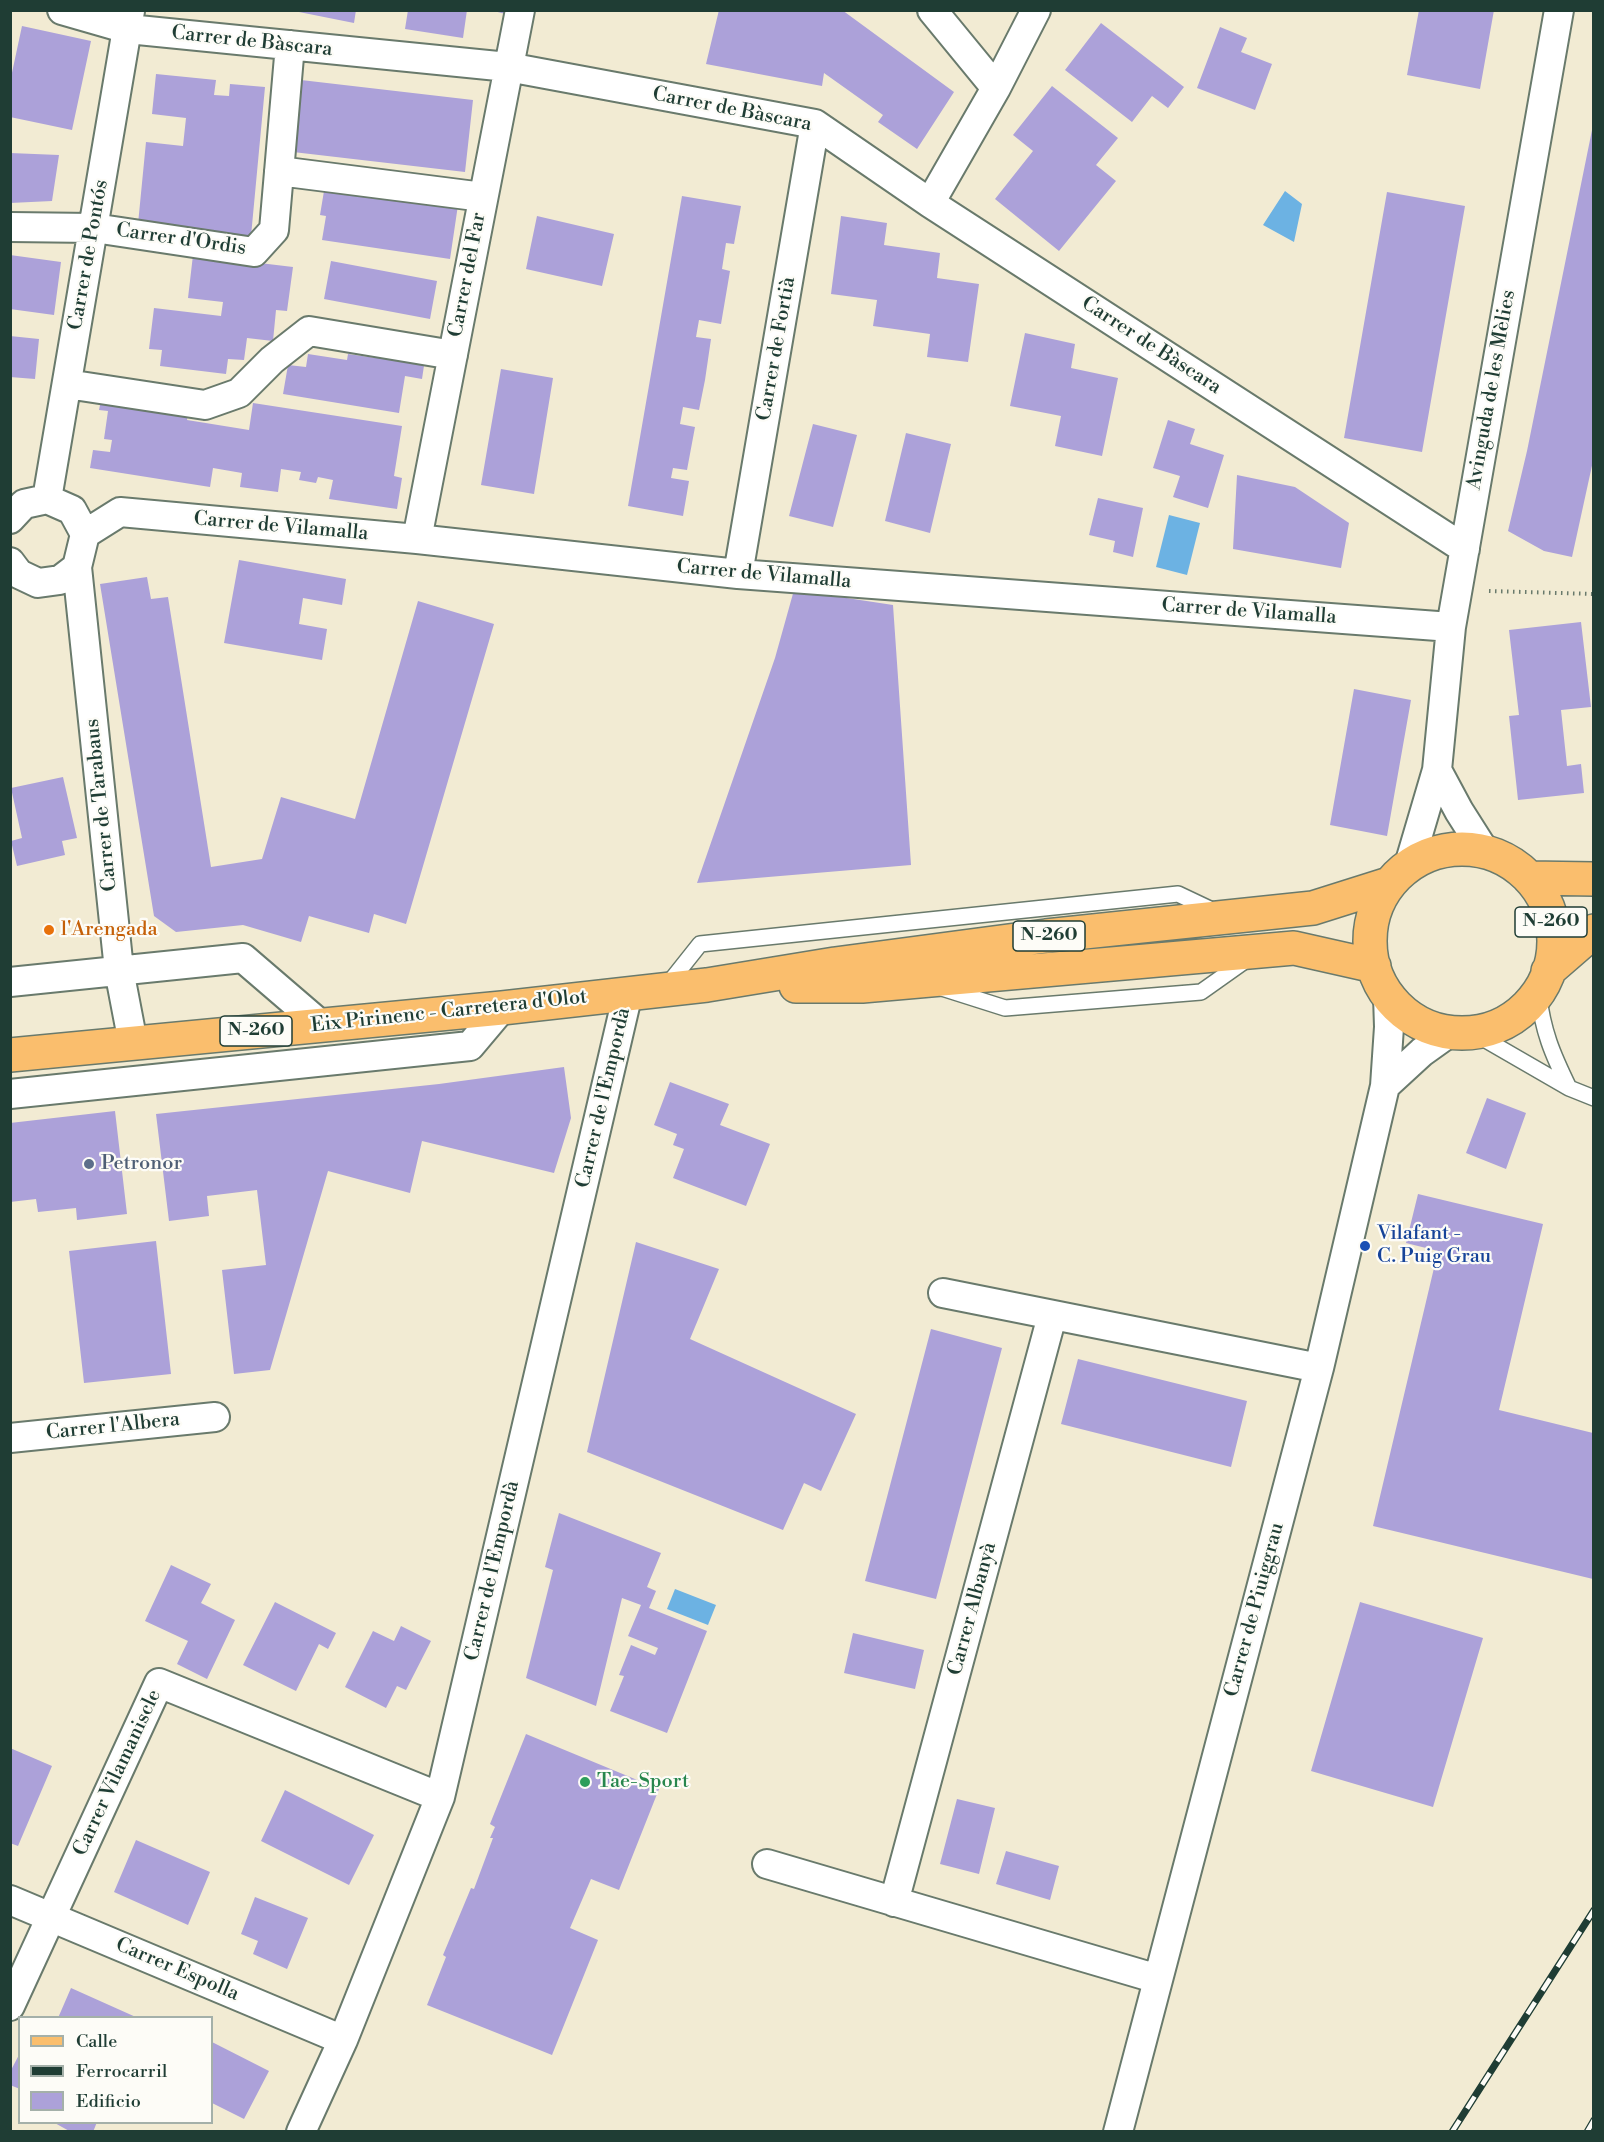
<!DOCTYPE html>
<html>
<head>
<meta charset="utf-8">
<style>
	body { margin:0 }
	#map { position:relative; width:1604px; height:2142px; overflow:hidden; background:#f2ebd3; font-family:"Libre Bodoni",serif }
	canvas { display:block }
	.frame { position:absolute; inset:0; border:12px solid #1f3d34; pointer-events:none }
	.legend { position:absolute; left:18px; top:2016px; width:195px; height:108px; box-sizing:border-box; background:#fdfcf7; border:2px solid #a4b0a9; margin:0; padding:8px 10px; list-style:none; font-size:18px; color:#1f3d34 }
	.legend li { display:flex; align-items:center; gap:12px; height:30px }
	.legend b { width:30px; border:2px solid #a4b0a9 }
</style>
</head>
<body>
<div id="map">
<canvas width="1604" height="2142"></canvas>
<div class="frame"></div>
<ul class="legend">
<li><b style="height:8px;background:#fabe6d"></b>Calle</li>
<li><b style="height:8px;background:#1f3d34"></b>Ferrocarril</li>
<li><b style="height:16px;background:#aca1d9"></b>Edificio</li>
</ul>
</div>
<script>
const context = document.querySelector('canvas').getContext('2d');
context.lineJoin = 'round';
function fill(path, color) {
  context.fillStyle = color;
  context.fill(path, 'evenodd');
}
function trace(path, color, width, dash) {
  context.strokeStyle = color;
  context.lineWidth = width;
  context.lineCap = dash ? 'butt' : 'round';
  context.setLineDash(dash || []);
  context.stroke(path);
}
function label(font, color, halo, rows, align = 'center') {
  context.font = font + ' "Libre Bodoni",serif';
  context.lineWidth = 4.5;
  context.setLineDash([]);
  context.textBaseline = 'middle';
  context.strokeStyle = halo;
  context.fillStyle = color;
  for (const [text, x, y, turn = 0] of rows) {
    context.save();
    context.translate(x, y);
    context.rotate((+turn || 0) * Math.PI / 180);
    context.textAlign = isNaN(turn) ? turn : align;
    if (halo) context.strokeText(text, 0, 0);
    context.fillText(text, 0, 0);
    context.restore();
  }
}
fill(new Path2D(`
	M 1285,191 L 1302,204 L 1294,242 L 1263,225 Z
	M 1169,515 L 1200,523 L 1187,575 L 1156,567 Z
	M 675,1589 L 716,1605 L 708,1625 L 667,1609 Z`), '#6cb2e3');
fill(new Path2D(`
	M 289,10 L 356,10 L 354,23 Z
	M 408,10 L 467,10 L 463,38 L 405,29 Z
	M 490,10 L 509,10 L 509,15 Z
	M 719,10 L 842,10 L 954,92 L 917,149 L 878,122 L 883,115 L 824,73 L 822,86 L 706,64 Z
	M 1419,10 L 1494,10 L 1480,89 L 1407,75 Z
	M 1101,23 L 1184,87 L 1168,108 L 1152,96 L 1132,122 L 1065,70 Z
	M 22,26 L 91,41 L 72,130 L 10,117 L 10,82 Z
	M 1220,27 L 1247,38 L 1241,52 L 1272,64 L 1255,110 L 1197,88 Z
	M 156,74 L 216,80 L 214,95 L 229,96 L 230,84 L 265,87 L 251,236 L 138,224 L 146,142 L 183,146 L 186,118 L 152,114 Z
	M 301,80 L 473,100 L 465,172 L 293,152 Z
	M 1052,86 L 1118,138 L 1096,165 L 1116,181 L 1059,251 L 995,199 L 1033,151 L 1013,135 Z
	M 1592,130 L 1593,461 L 1572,557 L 1544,551 L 1508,531 L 1527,451 Z
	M 10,153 L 59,155 L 52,201 L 10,203 Z
	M 325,185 L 458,205 L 450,259 L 322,240 L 326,216 L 320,215 Z
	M 1387,192 L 1465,206 L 1422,452 L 1344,438 Z
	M 682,196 L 741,206 L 734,244 L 726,243 L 722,269 L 730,271 L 721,324 L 699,320 L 696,337 L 711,339 L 705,380 L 699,410 L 683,407 L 680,424 L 695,427 L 687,470 L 673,468 L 671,478 L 689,481 L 683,516 L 628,506 Z
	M 537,216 L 614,234 L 602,286 L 526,269 Z
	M 841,216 L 887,223 L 884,245 L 940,253 L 937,278 L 979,284 L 968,362 L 927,357 L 930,334 L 873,326 L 877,300 L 831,294 Z
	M 10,255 L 61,262 L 54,315 L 10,309 Z
	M 193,255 L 293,267 L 287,311 L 276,310 L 273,341 L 247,338 L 244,360 L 228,359 L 226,374 L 160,366 L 162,350 L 149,349 L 154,308 L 221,316 L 223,302 L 188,298 Z
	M 331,261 L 437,281 L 430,319 L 324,299 Z
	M 1025,333 L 1075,344 L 1071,368 L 1118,378 L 1102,456 L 1055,446 L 1061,416 L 1010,406 Z
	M 10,336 L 39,339 L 35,379 L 10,377 Z
	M 377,351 L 425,359 L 422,379 L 405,376 L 399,413 L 283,394 L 288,365 L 306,367 L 308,354 L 347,360 L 348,354 L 376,358 Z
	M 501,369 L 553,378 L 534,494 L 481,485 Z
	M 102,395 L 189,408 L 187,420 L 249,430 L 253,403 L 402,426 L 394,476 L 402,478 L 397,509 L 329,499 L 333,480 L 318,477 L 316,483 L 299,480 L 301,472 L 281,469 L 278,492 L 240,487 L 242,473 L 213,468 L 210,487 L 90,468 L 93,450 L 110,452 L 112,440 L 104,439 L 108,411 L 99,410 Z
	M 1168,420 L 1195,429 L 1190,444 L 1224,455 L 1208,508 L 1173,497 L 1180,476 L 1153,468 Z
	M 813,424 L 857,435 L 833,527 L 789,516 Z
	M 906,433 L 951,444 L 930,533 L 885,521 Z
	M 1237,475 L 1295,487 L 1349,523 L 1341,568 L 1233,549 Z
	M 1098,498 L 1143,508 L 1133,557 L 1113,552 L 1115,541 L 1089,535 Z
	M 239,560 L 346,579 L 342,605 L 303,598 L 299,624 L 327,629 L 322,660 L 224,643 Z
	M 147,577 L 151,599 L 168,597 L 211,867 L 262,859 L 281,797 L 355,819 L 418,601 L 494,624 L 406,924 L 374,914 L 369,933 L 309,916 L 301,942 L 243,925 L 176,932 L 154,916 L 100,584 Z
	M 794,590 L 893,605 L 911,865 L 697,883 L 775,658 Z
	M 1581,622 L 1591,707 L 1561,710 L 1567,766 L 1581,764 L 1584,793 L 1518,800 L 1509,716 L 1519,715 L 1509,630 Z
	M 1354,689 L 1411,700 L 1387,836 L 1330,825 Z
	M 63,777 L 77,838 L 62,841 L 65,855 L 17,866 L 11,841 L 22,838 L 11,788 Z
	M 564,1067 L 571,1118 L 554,1173 L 422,1141 L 410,1193 L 328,1171 L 270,1370 L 234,1374 L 222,1270 L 266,1265 L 257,1190 L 207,1196 L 209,1216 L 169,1221 L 156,1114 L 439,1084 Z
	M 670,1082 L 729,1104 L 720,1125 L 770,1144 L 746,1206 L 673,1178 L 684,1149 L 673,1145 L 677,1134 L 654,1125 Z
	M 1487,1098 L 1526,1113 L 1506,1169 L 1466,1153 Z
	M 115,1111 L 127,1214 L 77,1220 L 76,1208 L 38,1212 L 36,1199 L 10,1202 L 10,1123 Z
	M 1418,1194 L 1543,1224 L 1499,1410 L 1593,1433 L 1593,1579 L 1373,1526 L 1438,1251 L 1406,1243 Z
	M 156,1241 L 171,1374 L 84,1383 L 69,1251 Z
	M 636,1242 L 719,1269 L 690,1339 L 856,1414 L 821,1491 L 804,1483 L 783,1530 L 587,1452 Z
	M 931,1329 L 1002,1348 L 936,1599 L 865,1581 Z
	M 1078,1359 L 1247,1401 L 1231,1467 L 1061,1424 Z
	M 559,1513 L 661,1553 L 647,1587 L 656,1591 L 649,1608 L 707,1631 L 667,1733 L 610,1711 L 624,1676 L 619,1675 L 631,1645 L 655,1655 L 658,1648 L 628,1636 L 641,1605 L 622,1598 L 596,1706 L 526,1678 L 553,1570 L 545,1567 Z
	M 171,1565 L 211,1584 L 201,1603 L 235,1620 L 207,1679 L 177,1664 L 188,1641 L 145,1621 Z
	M 275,1602 L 336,1633 L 328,1649 L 319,1644 L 296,1691 L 243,1665 Z
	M 1360,1602 L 1483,1638 L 1433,1807 L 1311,1771 Z
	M 401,1626 L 431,1641 L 406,1690 L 397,1686 L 386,1708 L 345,1687 L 373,1631 L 394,1641 Z
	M 853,1633 L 924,1650 L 915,1689 L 844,1673 Z
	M 526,1734 L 659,1789 L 619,1890 L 591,1879 L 570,1928 L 598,1940 L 552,2055 L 427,2005 L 446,1957 L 443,1955 L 471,1888 L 474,1889 L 493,1838 L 490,1838 L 495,1827 L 490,1824 Z
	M 10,1748 L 52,1766 L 18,1846 L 10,1843 Z
	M 285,1790 L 374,1835 L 349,1885 L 261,1841 Z
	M 957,1799 L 995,1808 L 979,1874 L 940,1864 Z
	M 136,1840 L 210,1872 L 188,1925 L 114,1892 Z
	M 1006,1851 L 1059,1866 L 1050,1900 L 996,1884 Z
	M 255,1897 L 308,1918 L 287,1969 L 253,1954 L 258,1941 L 241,1934 Z
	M 71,1988 L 138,2018 L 58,2018 Z
	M 212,2042 L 269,2071 L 244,2119 L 212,2103 Z
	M 20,2053 L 20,2089 L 10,2085 L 10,2072 Z
	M 53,2122 L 97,2122 L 93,2132 L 71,2132 Z`), '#aca1d9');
const service = new Path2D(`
	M 665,988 L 700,944 L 1178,894 L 1216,912
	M 942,988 L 1005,1008 L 1201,992 L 1249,958
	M 1538,992 C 1543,1032 1552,1053 1569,1088
	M 1472,1032 L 1569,1088 L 1594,1098`);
const minor = new Path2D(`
	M 62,10 L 128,29 L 508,67 L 815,124 L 930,203 L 1465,549
	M 932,10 L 996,88
	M 279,171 L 483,197
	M 930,203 L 996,88 L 1036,10
	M 10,227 L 94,228 L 254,252 L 274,230 L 290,45
	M 67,384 L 205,405 L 239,393 L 272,360 L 309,331 L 453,355
	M 47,499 L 130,11
	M 10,519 L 24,504 L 47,499 L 72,510 L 85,534 L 77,567 L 60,580 L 38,583 L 19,574 L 10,562
	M 85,534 L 120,512 L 417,539 L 738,574 L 1451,627
	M 417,539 L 520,10
	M 77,567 L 119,970 L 133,1043
	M 738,574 L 815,124
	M 1437,770 L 1459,811 L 1485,852
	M 1409,865 L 1437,770 L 1451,627 L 1559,10
	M 10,982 L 243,958 L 321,1025
	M 1385,1086 L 1422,1052 L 1450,1032
	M 10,1094 L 470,1046 L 502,1008
	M 943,1293 L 1319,1368
	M 10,1438 L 215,1417
	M 767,1864 L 1158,1979
	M 10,1900 L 343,2040
	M 894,1902 L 1052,1316
	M 10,2006 L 159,1683 L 440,1797
	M 301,2132 L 343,2040 L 440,1797 L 628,993
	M 1118,2132 L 1319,1368 L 1385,1086 L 1389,1027 L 1388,996`);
const primary = new Path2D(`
	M1370 941a92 92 0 1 1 184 0a92 92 0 1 1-184 0Z
	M 1529,878 L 1594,879
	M 1548,971 L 1594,931
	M 796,986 L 862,986 L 1294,948 L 1374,966
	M 10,1055 L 502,1008 L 707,985 L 835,964 L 1046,936 L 1313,908 L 1389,884`);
trace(service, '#697a6c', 18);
trace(minor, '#697a6c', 32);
trace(primary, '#697a6c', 36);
trace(new Path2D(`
	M 1489,591 L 1594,594`), '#697a6c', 4, [1.5, 4.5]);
trace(service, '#fff', 15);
trace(minor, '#fff', 28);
trace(primary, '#fabe6d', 33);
const rail = new Path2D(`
	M 1452,2132 L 1594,1910
	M 1587,2132 L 1594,2120`);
trace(rail, '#1f3d34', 7);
trace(rail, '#fdfcf7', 4.5, [14]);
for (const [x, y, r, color] of [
	[49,930,6,"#e8710a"],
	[89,1164,6,"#5c6f8a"],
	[1365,1246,6,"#1a4fb4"],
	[585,1782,6,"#2e9e5b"]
]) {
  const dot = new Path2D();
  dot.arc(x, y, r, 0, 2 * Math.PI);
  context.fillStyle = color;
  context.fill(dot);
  trace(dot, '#fdfcf7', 2);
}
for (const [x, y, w] of [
	[1551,922,72],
	[1049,936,72],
	[256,1031,72]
]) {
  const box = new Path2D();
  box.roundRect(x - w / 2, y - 15, w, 30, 4.5);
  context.fillStyle = '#fdfcf7';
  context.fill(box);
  trace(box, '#1f3d34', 1.5);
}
label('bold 18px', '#1f3d34', null, [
	["N-260",1551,922],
	["N-260",1049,936],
	["N-260",256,1031]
]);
label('20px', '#1f3d34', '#fdfcf7', [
	["Carrer de Bàscara",252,42,6],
	["Carrer de Bàscara",732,110,11],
	["Carrer d'Ordis",181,240,8],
	["Carrer de Pontós",89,255,-80],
	["Carrer del Far",468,275,-79],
	["Carrer de Bàscara",1151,346,33],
	["Carrer de Fortià",777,349,-80],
	["Avinguda de les Mèlies",1492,390,-80],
	["Carrer de Vilamalla",281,527,5],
	["Carrer de Vilamalla",764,575,5],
	["Carrer de Vilamalla",1249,612,4],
	["Carrer de Tarabaus",102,805,-96],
	["Eix Pirinenc - Carretera d'Olot",449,1012,-6],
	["Carrer de l'Empordà",604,1098,-77],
	["Carrer l'Albera",113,1427,-6],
	["Carrer de l'Empordà",493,1571,-77],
	["Carrer Albanyà",973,1609,-75],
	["Carrer de Piuiggrau",1255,1610,-75],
	["Carrer Vilamaniscle",118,1773,-65],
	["Carrer Espolla",177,1970,23]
]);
label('20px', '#c56008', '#fdfcf7', [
	["l'Arengada",61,930]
], 'left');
label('20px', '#4e5e75', '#fdfcf7', [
	["Petronor",101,1164]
], 'left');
label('20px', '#164399', '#fdfcf7', [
	["Vilafant -",1377,1234],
	["C. Puig Grau",1377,1257]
], 'left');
label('20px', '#27864d', '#fdfcf7', [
	["Tae-Sport",597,1782]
], 'left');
</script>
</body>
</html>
